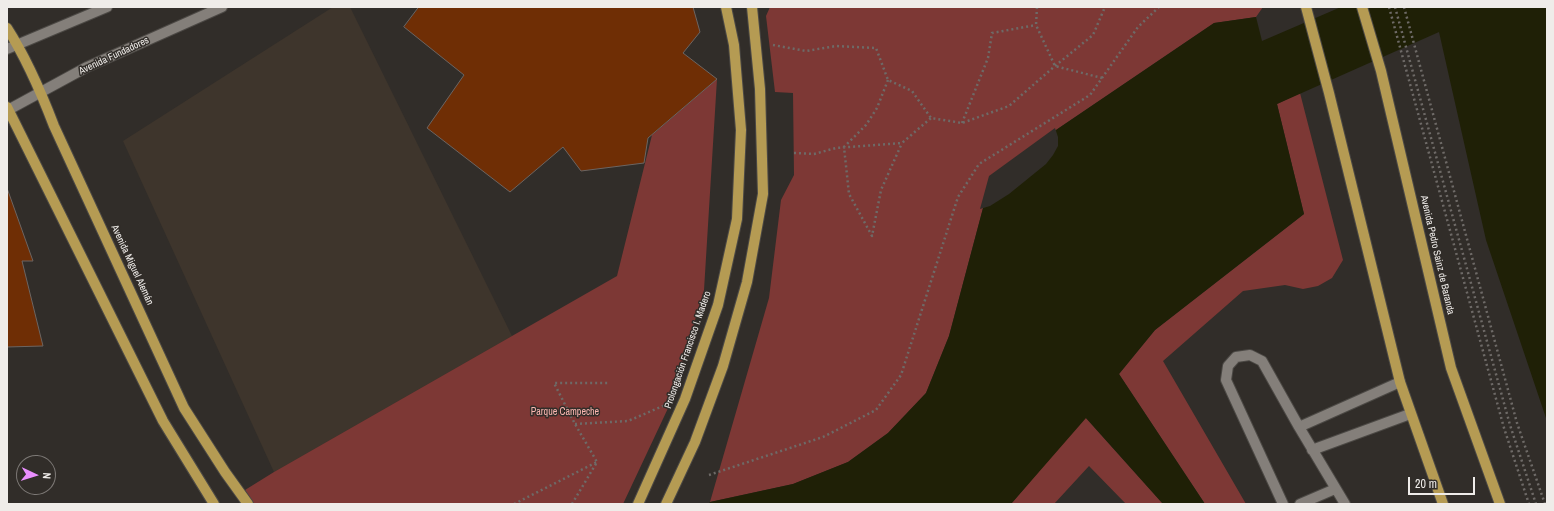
<!DOCTYPE html>
<html>
<head>
<meta charset="utf-8">
<style>
	body { margin:0 }
	#map { position:relative; width:1554px; height:511px; overflow:hidden; background:#312d29; font-family:"Archivo Narrow",sans-serif }
	canvas { display:block }
	.frame { position:absolute; inset:0; border:8px solid #efece9; pointer-events:none }
	.north { position:absolute; left:16px; top:455px; width:40px; height:40px; box-sizing:border-box; background:#312d29; border:1px solid #7d7976; border-radius:50%; rotate:94deg; font-size:11px; font-weight:700; line-height:16px; text-align:center; color:#efece9 }
	.north::after { content:''; display:block; margin:auto; width:14px; height:18px; background:#e98efe; clip-path:polygon(50% 0,100% 100%,50% 72%,0 100%) }
	.scale { position:absolute; left:1408px; top:477px; width:67px; height:18px; box-sizing:border-box; border:2px solid #efece9; border-top:0; padding-left:5px; font-size:12px; line-height:14px; white-space:nowrap; color:#efece9; -webkit-text-stroke:3px #312d29; paint-order:stroke }
</style>
</head>
<body>
<div id="map">
<canvas width="1554" height="511"></canvas>
<div class="frame"></div>
<div class="north">N</div>
<div class="scale">20 m</div>
</div>
<script>
const context = document.querySelector('canvas').getContext('2d');
context.lineJoin = 'round';
function fill(path, color) {
  context.fillStyle = color;
  context.fill(path, 'evenodd');
}
function trace(path, color, width, dash) {
  context.strokeStyle = color;
  context.lineWidth = width;
  context.lineCap = dash ? 'butt' : 'round';
  context.setLineDash(dash || []);
  context.stroke(path);
}
function label(font, color, halo, rows, align = 'center') {
  context.font = font + ' "Archivo Narrow",sans-serif';
  context.lineWidth = 3;
  context.setLineDash([]);
  context.textBaseline = 'middle';
  context.strokeStyle = halo;
  context.fillStyle = color;
  for (const [text, x, y, turn = 0] of rows) {
    context.save();
    context.translate(x, y);
    context.rotate((+turn || 0) * Math.PI / 180);
    context.textAlign = isNaN(turn) ? turn : align;
    if (halo) context.strokeText(text, 0, 0);
    context.fillText(text, 0, 0);
    context.restore();
  }
}
fill(new Path2D(`
	M 333,7 L 350,7 L 512,336 L 274,472 L 123,141 Z`), '#3e352c');
fill(new Path2D(`
	M 770,7 L 1263,7 L 1256,17 L 1214,23 L 1056,130 L 991,178 L 949,336 L 926,393 L 888,433 L 848,462 L 793,484 L 710,502 L 769,298 L 781,200 L 794,175 L 793,93 L 775,92 L 766,16 Z
	M 717,79 L 704,290 L 670,404 L 623,504 L 254,504 L 245,490 L 274,472 L 617,276 L 652,135 Z
	M 1300,93 L 1343,260 L 1332,278 L 1318,286 L 1303,289 L 1285,285 L 1243,291 L 1163,361 L 1246,504 L 1205,504 L 1119,374 L 1155,330 L 1304,214 L 1277,104 Z
	M 1085,417 L 1163,504 L 1126,504 L 1089,466 L 1054,504 L 1011,504 Z`), '#7d3835');
fill(new Path2D(`
	M 1341,7 L 1547,7 L 1547,421 L 1486,240 L 1439,32 L 1277,104 L 1304,214 L 1155,330 L 1119,374 L 1205,504 L 1163,504 L 1086,418 L 1011,504 L 708,504 L 710,502 L 793,484 L 848,462 L 888,433 L 926,393 L 949,336 L 991,178 L 1056,130 L 1214,23 L 1256,17 L 1262,41 Z`), '#1f2006');
fill(new Path2D(`
	M 1055,128 L 1058,137 L 1058,146 L 1053,155 L 1046,164 L 1009,194 L 990,206 L 980,209 L 989,176 Z`), '#312d29');
const building = new Path2D(`
	M 419,7 L 693,7 L 700,32 L 683,53 L 717,79 L 648,138 L 644,163 L 581,171 L 563,147 L 510,192 L 427,128 L 464,75 L 404,27 Z
	M 7,188 L 33,261 L 22,261 L 43,346 L 7,347 Z`);
fill(building, '#6f2e05');
trace(building, '#6c6562', 1);
const minor = new Path2D(`
	M 7,49 L 107,7
	M 8,110 L 87,67 L 222,7
	M 1299,427 L 1400,382
	M 1312,450 L 1410,414
	M 1283,504 L 1226,380 L 1228,366 L 1236,357 L 1250,355 L 1262,361 L 1299,427 L 1345,504
	M 1300,504 L 1335,489`);
const major = new Path2D(`
	M 1306,7 L 1329,93 L 1400,382 L 1443,504
	M 1362,7 L 1381,71 L 1451,368 L 1500,504
	M 7,28 C 27,59 41,92 54,126 L 184,408 L 225,472 L 248,504
	M 7,107 L 163,421 L 214,504
	M 638,504 L 685,399 L 718,305 L 737,219 L 741,130 L 734,45 L 726,7
	M 666,504 L 695,442 L 723,366 L 747,282 L 763,194 L 760,89 L 752,7`);
trace(minor, '#4c4945', 12);
trace(major, '#4c4945', 12);
trace(new Path2D(`
	M 1037,7 L 1036,25 L 1055,66 L 1102,78
	M 1389,7 L 1504,428 L 1529,504
	M 1395,7 L 1510,425 L 1536,504
	M 1404,7 L 1517,423 L 1545,504
	M 773,45 L 806,51 L 836,46 L 876,48 L 888,80 L 912,91 L 931,118 L 962,123 L 1009,106 L 1055,66 L 1093,35 L 1105,7
	M 888,80 L 877,108 L 866,125 L 844,147 L 849,194 L 872,236 L 881,190 L 902,143
	M 962,123 L 988,58 L 992,33 L 1036,25
	M 794,153 L 814,154 L 836,148 L 902,143 L 931,118
	M 575,424 L 628,421 L 663,406
	M 709,475 L 823,437 L 876,410 L 901,375 L 958,197 L 979,164 L 1090,95 L 1138,27 L 1159,7
	M 514,504 L 597,462
	M 572,504 L 597,462 L 575,424 L 554,383 L 610,383`), '#6e6a67', 2.5, [2, 3]);
trace(minor, '#847f7a', 10);
trace(major, '#b59b53', 10);
label('10px', '#efece9', '#312d29', [
	["Avenida Fundadores",114,56,-25],
	["Avenida Pedro Sainz de Baranda",1437,255,77],
	["Avenida Miguel Alemán",132,265,65],
	["Prolongación Francisco I. Madero",688,350,-71]
]);
label('10px', '#fab6b0', '#312d29', [
	["Parque Campeche",565,412]
]);
</script>
</body>
</html>
